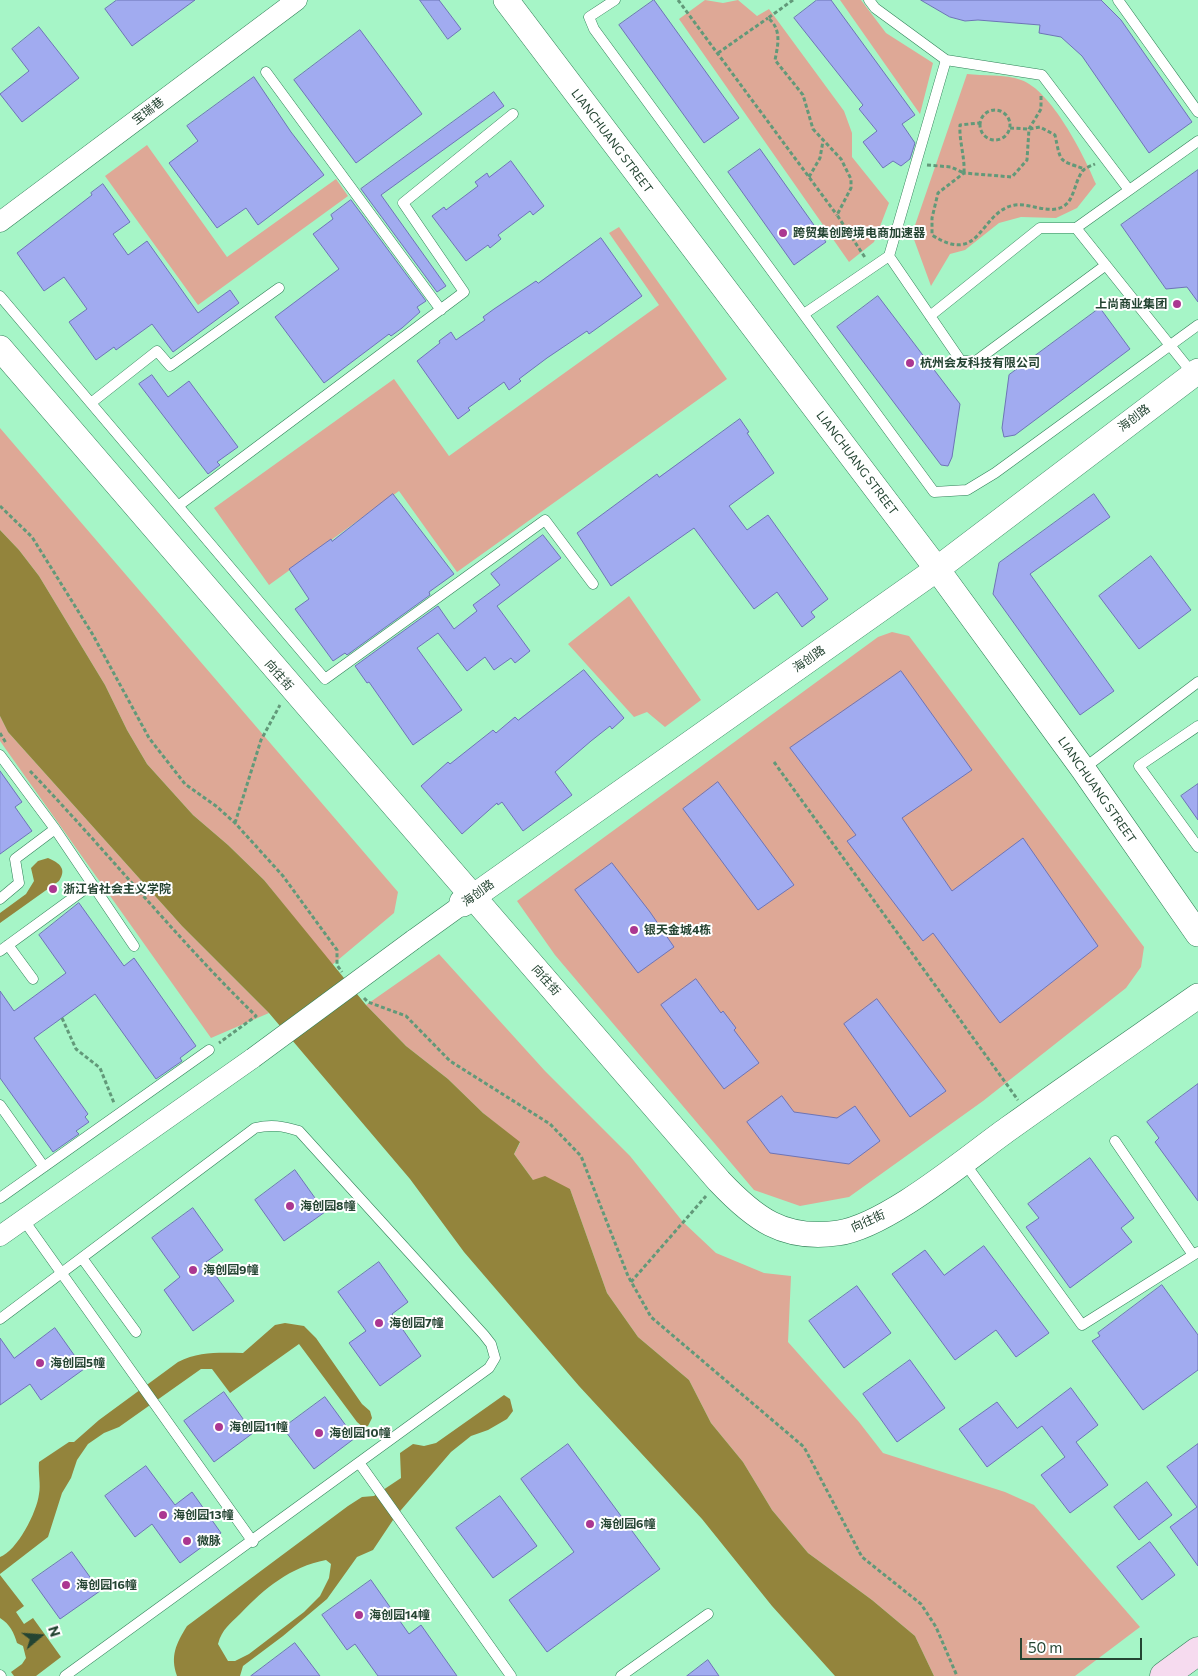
<!DOCTYPE html>
<html>
<head>
<meta charset="utf-8">
<style>
	body { margin:0 }
	#map { position:relative; width:1198px; height:1676px; overflow:hidden; background:#a6f5c7; font-family:Commissioner,sans-serif }
	canvas { display:block }
	.north { position:absolute; left:15px; top:1611px; width:50px; height:50px; -webkit-text-stroke:4px #fff; paint-order:stroke; rotate:72deg; font-size:14px; font-weight:700; line-height:20px; text-align:center; color:#244432 }
	.north::after { content:''; display:block; margin:auto; width:18px; height:22px; background:#244432; clip-path:polygon(50% 0,100% 100%,50% 72%,0 100%) }
	.scale { position:absolute; left:1020px; top:1638px; width:122px; height:22px; box-sizing:border-box; border:2px solid #244432; border-top:0; padding-left:6px; font-size:15px; line-height:18px; white-space:nowrap; color:#244432; -webkit-text-stroke:4px #fff; paint-order:stroke }
</style>
</head>
<body>
<div id="map">
<canvas width="1198" height="1676"></canvas>
<div class="north">N</div>
<div class="scale">50 m</div>
</div>
<script>
const context = document.querySelector('canvas').getContext('2d');
context.lineJoin = 'round';
function fill(path, color) {
  context.fillStyle = color;
  context.fill(path, 'evenodd');
}
function trace(path, color, width, dash) {
  context.strokeStyle = color;
  context.lineWidth = width;
  context.lineCap = dash ? 'butt' : 'round';
  context.setLineDash(dash || []);
  context.stroke(path);
}
function label(font, color, halo, rows, align = 'center') {
  context.font = font + ' Commissioner,"Noto Sans SC",sans-serif';
  context.lineWidth = 4;
  context.setLineDash([]);
  context.textBaseline = 'middle';
  context.strokeStyle = halo;
  context.fillStyle = color;
  for (const [text, x, y, turn = 0] of rows) {
    context.save();
    context.translate(x, y);
    context.rotate((+turn || 0) * Math.PI / 180);
    context.textAlign = isNaN(turn) ? turn : align;
    if (halo) context.strokeText(text, 0, 0);
    context.fillText(text, 0, 0);
    context.restore();
  }
}
fill(new Path2D(`
	M 705,0 L 723,3 L 738,0 L 757,16 L 769,9 L 844,111 L 852,133 L 852,157 L 889,203 L 874,242 L 849,262 L 679,19 Z
	M 840,0 L 861,0 L 886,33 L 933,63 L 920,114 Z
	M 967,74 C 983,76 1005,74 1021,80 C 1051,90 1084,155 1096,184 L 1077,208 L 1056,218 L 1021,217 L 999,223 L 965,250 L 950,254 L 931,286 L 912,234 Z
	M 147,145 L 227,257 L 336,179 L 348,196 L 198,305 L 105,176 Z
	M 619,227 L 727,379 L 457,572 L 399,491 L 269,585 L 214,508 L 394,379 L 449,456 L 659,305 L 609,233 Z
	M 0,428 L 398,892 L 394,913 L 332,965 L 264,880 L 228,845 L 193,815 L 147,764 L 127,730 L 105,685 L 39,576 L 19,550 L 0,530 Z
	M 629,596 L 701,700 L 665,727 L 647,712 L 634,717 L 568,644 Z
	M 892,632 L 909,636 L 1144,947 L 1141,967 L 1126,988 L 983,1101 L 849,1197 L 800,1206 L 754,1190 L 555,955 L 517,901 L 878,637 Z
	M 0,716 L 8,732 L 182,926 L 269,1013 L 211,1038 L 0,741 Z
	M 439,954 L 545,1071 L 630,1156 L 683,1222 L 716,1253 L 764,1273 L 791,1276 L 788,1342 L 859,1422 L 883,1453 L 1005,1492 L 1034,1505 L 1140,1627 L 1075,1676 L 934,1676 L 915,1636 L 872,1600 L 808,1553 L 772,1510 L 743,1462 L 711,1423 L 689,1380 L 638,1337 L 607,1293 L 570,1189 L 533,1180 L 514,1154 L 520,1143 L 483,1113 L 448,1079 L 406,1046 L 366,1005 Z`), '#dea896');
fill(new Path2D(`
	M 0,530 L 19,550 L 39,576 L 105,685 L 127,730 L 147,764 L 193,815 L 228,845 L 264,880 L 366,1005 L 406,1046 L 448,1079 L 483,1113 L 520,1142 L 514,1154 L 533,1180 L 545,1176 L 570,1189 L 607,1293 L 638,1337 L 689,1380 L 711,1423 L 743,1462 L 772,1510 L 808,1553 L 872,1600 L 915,1636 L 934,1676 L 835,1676 L 772,1606 L 702,1519 L 579,1386 L 464,1252 L 410,1179 L 269,1013 L 182,926 L 8,732 L 0,716 Z
	M 48,858 C 60,863 67,869 59,881 L 0,923 L 0,913 L 26,894 L 34,881 L 31,868 L 38,861 Z
	M 285,1323 L 304,1326 L 316,1338 L 362,1404 L 370,1411 L 372,1418 L 368,1426 L 363,1427 L 357,1422 L 299,1344 L 230,1393 L 212,1369 L 201,1369 L 119,1427 L 104,1433 L 88,1444 L 77,1460 L 71,1478 L 62,1493 L 48,1537 L 0,1574 L 0,1557 C 17,1551 37,1512 39,1494 C 41,1485 38,1473 39,1462 L 69,1442 L 74,1442 L 99,1420 L 178,1362 C 200,1351 220,1353 243,1353 L 275,1325 Z
	M 504,1395 L 510,1399 L 513,1411 L 507,1419 L 488,1430 L 471,1436 L 451,1452 L 395,1517 L 373,1550 L 357,1557 L 327,1599 L 283,1636 L 243,1666 L 240,1676 L 177,1676 C 170,1656 176,1644 187,1626 L 348,1506 L 362,1497 L 374,1496 L 401,1478 L 400,1453 L 413,1444 L 424,1446 L 436,1443 ZM 326,1560 L 331,1564 L 329,1578 L 320,1596 L 304,1612 L 249,1654 L 235,1661 L 228,1661 L 218,1644 C 222,1629 230,1624 240,1614 C 265,1588 290,1567 326,1560 Z
	M 0,1575 L 24,1606 L 16,1612 L 24,1624 L 33,1618 L 61,1657 L 36,1676 L 14,1676 L 11,1672 L 22,1664 L 26,1658 L 23,1646 L 17,1643 C 14,1633 10,1624 0,1618 Z`), '#93843c');
const building = new Path2D(`
	M 117,0 L 195,0 L 132,46 L 105,9 Z
	M 420,0 L 439,0 L 461,29 L 448,39 Z
	M 654,0 L 739,118 L 704,143 L 619,25 Z
	M 817,0 L 831,0 L 915,115 L 902,124 L 915,143 L 910,159 L 901,166 L 893,161 L 883,168 L 863,142 L 877,131 L 859,109 L 863,105 L 794,18 Z
	M 921,0 L 1101,0 L 1121,20 L 1192,122 L 1149,153 L 1082,56 L 1061,37 L 1039,33 L 1040,25 L 978,20 L 965,21 L 950,17 Z
	M 39,27 L 79,78 L 22,122 L 0,94 L 29,71 L 12,49 Z
	M 360,30 L 422,114 L 356,163 L 294,80 Z
	M 254,77 L 291,132 L 324,175 L 258,225 L 246,208 L 217,228 L 169,163 L 198,141 L 187,126 Z
	M 494,92 L 504,106 L 381,195 L 446,286 L 437,292 L 361,189 Z
	M 760,149 L 826,242 L 794,265 L 728,172 Z
	M 511,161 L 544,206 L 533,215 L 530,211 L 498,235 L 501,239 L 490,248 L 488,245 L 466,261 L 432,216 L 444,207 L 446,210 L 478,186 L 475,182 L 487,173 L 489,177 Z
	M 1198,170 L 1198,302 L 1187,287 L 1166,289 L 1121,225 Z
	M 103,184 L 130,222 L 113,234 L 128,255 L 147,241 L 198,313 L 230,290 L 239,303 L 173,352 L 152,324 L 116,350 L 114,347 L 96,360 L 69,322 L 87,309 L 64,277 L 44,291 L 17,253 L 92,195 L 91,193 Z
	M 351,200 L 426,301 L 417,307 L 420,312 L 402,328 L 391,336 L 389,334 L 324,383 L 275,317 L 339,269 L 313,234 L 333,219 L 331,215 Z
	M 601,238 L 642,296 L 589,334 L 587,331 L 547,358 L 519,379 L 521,381 L 509,390 L 504,382 L 468,408 L 470,410 L 458,419 L 417,361 L 440,343 L 439,341 L 451,332 L 456,340 L 485,320 L 483,317 L 494,309 L 536,281 L 538,283 Z
	M 878,296 L 960,404 L 952,457 L 948,466 L 941,465 L 837,327 Z
	M 1100,308 L 1130,349 L 1015,435 L 1004,437 L 1002,428 L 1009,375 Z
	M 152,375 L 168,397 L 189,381 L 238,447 L 217,462 L 220,465 L 208,474 L 139,384 Z
	M 740,419 L 749,432 L 747,433 L 774,473 L 729,506 L 747,530 L 768,515 L 828,599 L 811,612 L 815,617 L 802,627 L 777,592 L 754,609 L 694,528 L 611,586 L 577,533 L 657,474 L 659,477 Z
	M 393,494 L 454,574 L 429,592 L 430,595 L 347,655 L 345,653 L 333,661 L 295,609 L 309,599 L 289,569 L 331,539 L 332,541 Z
	M 1094,494 L 1110,517 L 1030,574 L 1114,691 L 1080,715 L 993,594 L 999,563 Z
	M 543,535 L 561,558 L 497,606 L 530,651 L 515,663 L 511,658 L 494,670 L 485,657 L 467,671 L 438,633 L 417,648 L 462,710 L 413,745 L 369,682 L 367,683 L 355,666 L 438,606 L 454,629 L 477,611 L 473,605 L 500,585 L 491,574 Z
	M 1151,556 L 1191,610 L 1139,649 L 1099,596 Z
	M 584,670 L 624,718 L 612,729 L 610,726 L 591,741 L 555,772 L 572,795 L 523,831 L 502,802 L 498,805 L 497,803 L 462,834 L 421,786 L 448,762 L 450,764 L 493,730 L 496,733 L 515,717 L 518,720 Z
	M 901,671 L 972,770 L 902,818 L 952,891 L 1023,838 L 1098,946 L 1000,1023 L 933,933 L 923,941 L 847,841 L 856,835 L 790,748 Z
	M 0,771 L 22,802 L 15,807 L 32,831 L 0,854 Z
	M 718,782 L 794,885 L 758,910 L 683,809 Z
	M 1198,784 L 1198,820 L 1181,796 Z
	M 612,863 L 650,912 L 674,947 L 638,973 L 575,890 Z
	M 79,903 L 124,966 L 134,958 L 196,1046 L 180,1058 L 182,1061 L 156,1079 L 95,994 L 34,1038 L 88,1114 L 85,1117 L 89,1122 L 76,1131 L 79,1134 L 53,1152 L 0,1078 L 0,991 L 14,1011 L 66,973 L 39,935 Z
	M 696,979 L 721,1013 L 723,1011 L 736,1028 L 734,1030 L 759,1063 L 724,1089 L 661,1005 Z
	M 877,999 L 946,1091 L 910,1117 L 844,1024 Z
	M 1198,1084 L 1198,1201 L 1155,1142 L 1159,1138 L 1147,1122 Z
	M 782,1096 L 794,1112 L 837,1118 L 855,1106 L 880,1141 L 849,1164 L 770,1153 L 747,1122 Z
	M 1090,1158 L 1134,1218 L 1121,1228 L 1132,1242 L 1070,1288 L 1026,1227 L 1039,1218 L 1028,1204 Z
	M 295,1170 L 325,1212 L 284,1241 L 255,1200 Z
	M 193,1208 L 223,1250 L 206,1262 L 234,1301 L 193,1331 L 164,1290 L 180,1277 L 152,1238 Z
	M 984,1246 L 1049,1333 L 1016,1357 L 996,1330 L 955,1360 L 892,1274 L 925,1250 L 944,1275 Z
	M 379,1262 L 408,1302 L 392,1314 L 421,1356 L 380,1386 L 349,1343 L 366,1331 L 338,1292 Z
	M 1162,1285 L 1198,1335 L 1198,1370 L 1143,1410 L 1092,1341 L 1100,1336 L 1098,1333 Z
	M 857,1286 L 891,1333 L 844,1368 L 809,1321 Z
	M 55,1328 L 84,1369 L 41,1400 L 30,1384 L 0,1405 L 0,1338 L 14,1358 Z
	M 910,1360 L 945,1408 L 897,1442 L 863,1394 Z
	M 1071,1388 L 1098,1425 L 1076,1442 L 1108,1485 L 1070,1513 L 1041,1475 L 1065,1457 L 1042,1426 L 987,1467 L 959,1429 L 997,1402 L 1017,1428 Z
	M 224,1392 L 253,1433 L 214,1462 L 184,1421 Z
	M 325,1397 L 355,1438 L 314,1469 L 283,1428 Z
	M 568,1444 L 660,1569 L 547,1652 L 509,1600 L 574,1552 L 521,1479 Z
	M 1198,1444 L 1198,1566 L 1170,1527 L 1197,1507 L 1167,1467 Z
	M 146,1466 L 175,1505 L 192,1492 L 221,1533 L 180,1563 L 152,1524 L 135,1537 L 105,1496 Z
	M 1147,1482 L 1172,1515 L 1139,1540 L 1114,1507 Z
	M 500,1496 L 537,1546 L 493,1578 L 456,1528 Z
	M 1150,1542 L 1175,1575 L 1142,1600 L 1117,1567 Z
	M 72,1552 L 100,1591 L 60,1619 L 32,1580 Z
	M 371,1580 L 409,1634 L 421,1625 L 457,1676 L 378,1676 L 355,1644 L 347,1650 L 322,1615 Z
	M 295,1643 L 320,1676 L 251,1676 Z
	M 708,1660 L 719,1676 L 687,1676 Z`);
fill(building, '#a1abf0');
trace(building, '#6d74b6', 1);
const service = new Path2D(`
	M 615,0 L 589,17 L 594,29 L 934,492 L 967,490 L 995,473 L 1198,325
	M 869,0 L 875,8 L 946,60 L 1042,75 L 1129,190
	M 1118,0 L 1198,112
	M 266,72 L 441,310
	M 889,256 L 961,361 L 976,361 L 1106,265
	M 0,296 L 325,679 L 545,520 L 593,584
	M 804,314 L 889,256 L 946,60
	M 930,316 L 1040,228 L 1076,228
	M 1193,374 L 1076,228 L 1198,141
	M 91,403 L 157,351 L 170,366 L 279,288
	M 178,506 L 464,292 L 403,203 L 513,114
	M 1198,726 L 1139,766 L 1198,847
	M 0,755 L 55,829 L 134,946
	M 1083,769 L 1198,682
	M 0,899 L 19,883 L 15,859 L 55,829
	M 8,945 L 33,979
	M 0,951 L 92,884
	M 0,1105 L 44,1167
	M 1115,1141 L 1193,1255
	M 964,1162 L 1082,1325 L 1198,1252
	M 0,1198 L 209,1050
	M 23,1219 L 253,1542
	M 82,1258 L 136,1332
	M 0,1319 L 255,1128 C 271,1124 283,1126 299,1131 L 484,1335 L 491,1344 L 495,1358 L 489,1368 L 65,1676
	M 360,1464 L 511,1676
	M 0,1675 L 1,1676
	M 621,1676 L 708,1614`);
const minor = new Path2D(`
	M 0,222 L 297,0
	M 413,940 L 463,904
	M 0,1236 L 253,1058`);
const tertiary = new Path2D(`
	M 506,0 L 937,569 L 1083,769 L 1198,934
	M 0,348 C 238,627 480,903 719,1181 C 754,1218 783,1241 838,1233 C 887,1226 966,1159 1008,1129 C 1071,1084 1135,1040 1198,996
	M 462,902 L 463,904 L 937,569 L 1198,371`);
const secondary = new Path2D(`
	M 1164,1676 L 1198,1651`);
trace(service, '#318058', 11);
trace(minor, '#318058', 21);
trace(tertiary, '#318058', 26);
trace(secondary, '#318058', 29);
trace(new Path2D(`
	M 678,0 L 837,215
	M 793,0 L 768,18 C 782,29 778,45 775,60 L 803,95 L 813,129 L 841,159 L 851,179 L 851,188 L 837,215 L 866,259
	M 718,53 L 768,18
	M 1041,96 L 1041,109 L 1029,129 L 1027,160 L 1012,177 L 964,173 L 938,193 L 932,218 L 932,235 C 982,267 979,211 1015,205 C 1031,203 1050,215 1064,206 C 1074,200 1075,181 1082,172 C 1084,168 1091,166 1095,164
	M980 125a15 15 0 1 1 30 0a15 15 0 1 1-30 0Z
	M 1010,128 L 1029,129 L 1040,127 L 1055,135 C 1061,163 1058,160 1085,169
	M 927,165 L 951,167 L 964,173 C 965,157 959,141 960,125 L 979,123
	M 809,177 L 820,158 L 823,141
	M 0,506 L 32,537 L 93,635 L 149,738 L 185,784 L 216,806 L 235,823 L 283,876 L 337,950 L 337,965 L 342,972
	M 0,733 L 6,743
	M 774,762 L 1018,1100
	M 30,771 C 107,851 176,938 256,1016 L 219,1043
	M 235,823 L 261,740 L 280,705
	M 364,998 L 368,1002 L 406,1016 L 450,1061 L 550,1124 L 581,1156 L 628,1276 L 651,1317 L 804,1447 L 862,1557 L 921,1604 L 936,1627 L 957,1676
	M 62,1018 L 76,1049 L 100,1068 L 114,1103
	M 631,1282 L 706,1196`), '#629979', 3, [4, 2.5]);
trace(service, '#fff', 10);
trace(minor, '#fff', 20);
trace(tertiary, '#fff', 25);
trace(secondary, '#f6dbef', 28);
const minorBridge = new Path2D(`
	M 253,1058 L 413,940`);
trace(minorBridge, '#318058', 21, []);
trace(minorBridge, '#fff', 20);
for (const [x, y, r, color] of [
	[783,233,5,"#ab3791"],
	[1177,304,5,"#ab3791"],
	[910,363,5,"#ab3791"],
	[53,889,5,"#ab3791"],
	[634,930,5,"#ab3791"],
	[290,1206,5,"#ab3791"],
	[193,1270,5,"#ab3791"],
	[379,1323,5,"#ab3791"],
	[40,1363,5,"#ab3791"],
	[219,1427,5,"#ab3791"],
	[319,1433,5,"#ab3791"],
	[163,1515,5,"#ab3791"],
	[590,1524,5,"#ab3791"],
	[187,1541,5,"#ab3791"],
	[66,1585,5,"#ab3791"],
	[359,1615,5,"#ab3791"]
]) {
  const dot = new Path2D();
  dot.arc(x, y, r, 0, 2 * Math.PI);
  context.fillStyle = color;
  context.fill(dot);
  trace(dot, '#fff', 2);
}
label('12px', '#244432', '#fff', [
	["宝瑞巷",148,111,-37],
	["LIANCHUANG STREET",612,141,53],
	["海创路",1134,418,-37],
	["LIANCHUANG STREET",857,463,53],
	["海创路",809,659,-35],
	["向往街",279,675,49],
	["LIANCHUANG STREET",1097,790,55],
	["海创路",478,893,-36],
	["向往街",546,980,49],
	["向往街",868,1221,-24]
]);
label('bold 12px', '#244432', '#fff', [
	["跨贸集创跨境电商加速器",793,233],
	["上尚商业集团",1167,304,"right"],
	["杭州会友科技有限公司",920,363],
	["浙江省社会主义学院",63,889],
	["银天金城4栋",644,930],
	["海创园8幢",300,1206],
	["海创园9幢",203,1270],
	["海创园7幢",389,1323],
	["海创园5幢",50,1363],
	["海创园11幢",229,1427],
	["海创园10幢",329,1433],
	["海创园13幢",173,1515],
	["海创园6幢",600,1524],
	["微脉",197,1541],
	["海创园16幢",76,1585],
	["海创园14幢",369,1615]
], 'left');
</script>
</body>
</html>
